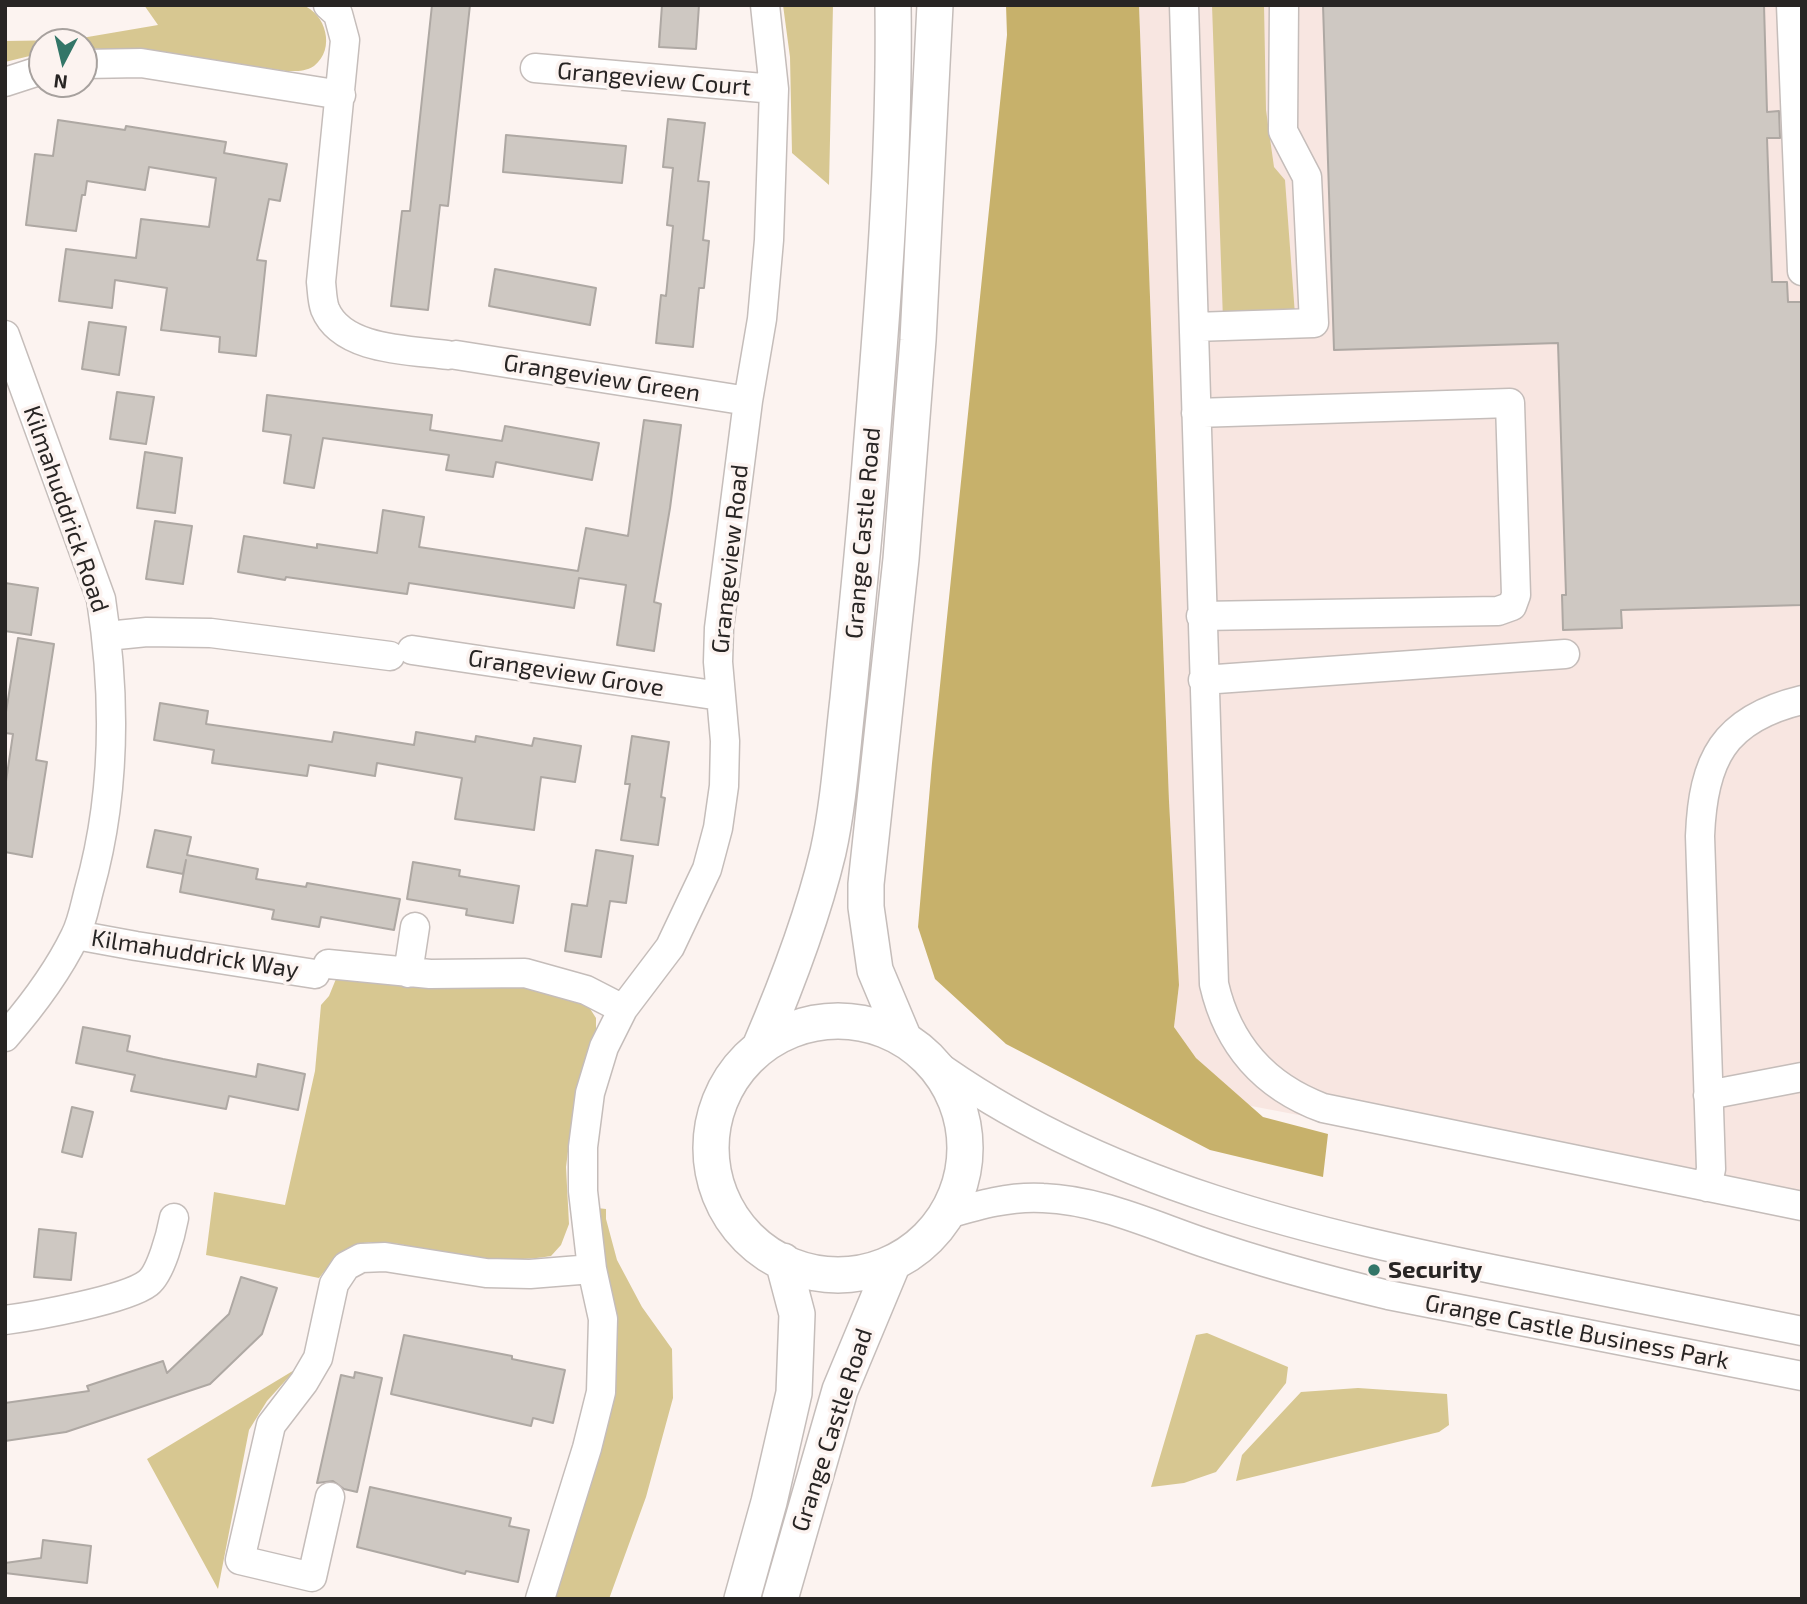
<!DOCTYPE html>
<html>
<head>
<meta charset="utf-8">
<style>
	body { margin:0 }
	#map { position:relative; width:1807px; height:1604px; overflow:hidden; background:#fcf3f0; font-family:"Exo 2",sans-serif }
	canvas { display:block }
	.frame { position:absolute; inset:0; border:7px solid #282524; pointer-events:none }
	.north { position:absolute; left:28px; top:28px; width:70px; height:70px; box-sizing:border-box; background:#fcf3f0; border:2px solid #a7a19e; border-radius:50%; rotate:187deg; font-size:19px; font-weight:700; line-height:28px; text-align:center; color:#282524 }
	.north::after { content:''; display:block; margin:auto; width:24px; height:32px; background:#337668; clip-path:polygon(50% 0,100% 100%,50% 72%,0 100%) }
</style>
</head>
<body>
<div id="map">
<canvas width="1807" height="1604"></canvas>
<div class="frame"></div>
<div class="north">N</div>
</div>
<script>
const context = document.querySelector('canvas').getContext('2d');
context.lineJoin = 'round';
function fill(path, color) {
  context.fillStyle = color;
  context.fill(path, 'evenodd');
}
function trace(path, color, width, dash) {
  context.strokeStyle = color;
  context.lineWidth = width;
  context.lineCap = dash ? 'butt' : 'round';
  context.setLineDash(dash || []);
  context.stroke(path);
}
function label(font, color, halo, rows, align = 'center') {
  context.font = font + ' "Exo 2",sans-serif';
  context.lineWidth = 7;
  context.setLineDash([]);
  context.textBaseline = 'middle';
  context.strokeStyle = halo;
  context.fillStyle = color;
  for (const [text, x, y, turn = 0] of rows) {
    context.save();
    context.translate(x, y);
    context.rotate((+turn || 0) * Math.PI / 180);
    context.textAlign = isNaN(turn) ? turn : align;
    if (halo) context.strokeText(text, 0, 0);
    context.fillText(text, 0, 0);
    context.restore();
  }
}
fill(new Path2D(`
	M 1139,5 L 1802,5 L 1802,1211 L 1246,1105 L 1196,1058 L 1174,1027 L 1179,985 L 1169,801 Z`), '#f8e6e1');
fill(new Path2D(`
	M 144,5 L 302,5 C 326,13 336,49 314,66 C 305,72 295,71 286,71 L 157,52 L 84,48 L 84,42 L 42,42 L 42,53 L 5,62 L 5,41 L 70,40 L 158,25 Z
	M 783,5 L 833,5 L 829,185 L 792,153 L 790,57 Z
	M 1212,5 L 1264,5 L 1266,110 L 1274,167 L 1285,180 L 1295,315 L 1223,320 Z
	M 338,974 L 406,987 L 433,989 L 495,984 L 536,989 L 587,1004 L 596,1018 L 596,1034 L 572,1120 L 566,1167 L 569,1224 L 561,1245 L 551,1256 C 511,1263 473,1257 434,1251 C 411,1247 383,1238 359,1244 C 342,1250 330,1264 319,1278 L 206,1255 L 214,1192 L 285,1205 L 315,1071 L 321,1005 L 329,996 Z
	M 597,1208 L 606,1209 L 606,1219 L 617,1260 L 642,1307 L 672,1349 L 673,1398 L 646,1497 L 609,1599 L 553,1599 L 594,1464 Z
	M 1207,1333 L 1288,1367 L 1286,1383 L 1216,1472 L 1184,1483 L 1151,1487 L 1196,1335 Z
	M 296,1369 L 267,1401 L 249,1430 L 218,1589 L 147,1459 Z
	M 1358,1388 L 1447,1394 L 1449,1425 L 1439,1432 L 1236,1481 L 1242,1455 L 1301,1392 Z`), '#d7c791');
fill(new Path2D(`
	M 1006,5 L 1139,5 L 1169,801 L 1179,985 L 1174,1027 L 1196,1058 L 1263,1117 L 1328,1134 L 1323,1177 L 1210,1150 L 1006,1044 L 935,979 L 918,927 L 932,763 L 1007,35 Z`), '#c7b16b');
const building = new Path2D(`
	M 432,5 L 470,5 L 448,206 L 440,205 L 428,310 L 391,306 L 402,211 L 410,211 Z
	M 662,5 L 699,5 L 696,49 L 659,47 Z
	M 1323,5 L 1764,5 L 1767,112 L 1779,111 L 1780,138 L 1767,138 L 1772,282 L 1787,282 L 1788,302 L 1802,302 L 1802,605 L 1621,610 L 1622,628 L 1563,630 L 1562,595 L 1566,595 L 1558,343 L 1334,350 Z
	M 668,119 L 705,123 L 698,181 L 709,182 L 703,240 L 709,241 L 704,288 L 699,288 L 693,347 L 656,343 L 661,295 L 666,296 L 673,226 L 667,225 L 673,168 L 663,167 Z
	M 58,120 L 125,130 L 126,126 L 226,142 L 224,153 L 287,164 L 280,201 L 269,199 L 257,260 L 266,261 L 256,356 L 219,352 L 220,337 L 161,330 L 167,288 L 115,280 L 112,308 L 59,301 L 66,249 L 136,258 L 141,219 L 209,227 L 216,178 L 149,167 L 145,190 L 87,181 L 85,195 L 82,195 L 76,231 L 26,225 L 35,154 L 53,156 Z
	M 506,135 L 626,146 L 622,183 L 503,172 Z
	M 495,269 L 596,288 L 590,325 L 489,306 Z
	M 89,322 L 126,327 L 119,375 L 82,369 Z
	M 117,392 L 154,397 L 146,444 L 110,439 Z
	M 267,395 L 432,415 L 430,430 L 502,441 L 505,426 L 599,443 L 592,480 L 496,462 L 493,477 L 446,470 L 449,455 L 323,438 L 314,488 L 284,483 L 291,435 L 263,431 Z
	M 644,420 L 681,425 L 670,508 L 654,602 L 661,604 L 654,651 L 617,645 L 626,585 L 579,578 L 574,608 L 409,583 L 407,594 L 286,577 L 285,580 L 238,572 L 244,536 L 317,548 L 317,544 L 377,553 L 383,510 L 424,517 L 419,547 L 578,571 L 586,528 L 628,536 Z
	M 145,452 L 182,458 L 175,513 L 137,508 Z
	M 155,521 L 192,526 L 183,584 L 146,579 Z
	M 5,583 L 38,588 L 31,635 L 5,631 Z
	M 18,638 L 54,644 L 36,760 L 47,762 L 32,857 L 5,852 L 5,788 L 13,734 L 5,733 L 5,718 Z
	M 160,703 L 208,711 L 206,724 L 332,742 L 334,732 L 414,745 L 416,732 L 475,742 L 476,736 L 532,746 L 534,738 L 581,746 L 575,782 L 541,777 L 534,830 L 455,819 L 462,778 L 377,763 L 375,776 L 309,765 L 307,776 L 212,763 L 214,750 L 154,740 Z
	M 632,736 L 669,742 L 661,797 L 665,798 L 658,845 L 621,840 L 630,784 L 625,784 Z
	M 155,830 L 191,837 L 187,855 L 258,869 L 256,879 L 306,887 L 307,883 L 400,899 L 394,930 L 321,917 L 319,927 L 272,919 L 274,910 L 180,892 L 186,860 L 183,874 L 147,867 Z
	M 596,850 L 633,856 L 626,903 L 610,901 L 601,957 L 565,951 L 572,904 L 587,906 Z
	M 413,862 L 460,870 L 459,876 L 519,886 L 513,923 L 466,915 L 467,909 L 407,899 Z
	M 83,1027 L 130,1036 L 127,1051 L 163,1059 L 256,1077 L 258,1064 L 305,1074 L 298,1110 L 229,1096 L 226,1109 L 131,1091 L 135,1075 L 76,1063 Z
	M 72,1107 L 93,1112 L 82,1157 L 62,1152 Z
	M 39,1229 L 76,1233 L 71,1280 L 34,1277 Z
	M 241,1277 L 277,1288 L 262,1334 L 210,1384 L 66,1432 L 5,1441 L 5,1403 L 89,1391 L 87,1386 L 163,1361 L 167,1373 L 229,1314 Z
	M 404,1335 L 512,1356 L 512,1359 L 565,1370 L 553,1423 L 533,1418 L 531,1426 L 391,1394 Z
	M 355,1372 L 382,1378 L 357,1492 L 344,1489 L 333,1481 L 317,1483 L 341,1375 L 354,1378 Z
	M 370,1487 L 511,1518 L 509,1526 L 529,1530 L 518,1582 L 466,1571 L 465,1574 L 357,1547 Z
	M 43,1540 L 91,1546 L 87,1583 L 5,1573 L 5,1563 L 41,1558 Z`);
fill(building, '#cec8c2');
trace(building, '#aea8a3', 2);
const minor = new Path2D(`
	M 328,5 L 338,14 L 345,40 L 321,282 C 322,290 322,301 325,309 C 342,351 411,350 448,355
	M 1184,5 L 1214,984 C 1228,1045 1264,1086 1323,1108 L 1802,1206
	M 1791,5 L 1802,271
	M 84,64 L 141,63 L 341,95
	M 535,68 L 774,89
	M 5,82 L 42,70
	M 1194,327 L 1314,323 L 1307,177 L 1283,131 L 1284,5
	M 5,335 L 101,599 C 116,696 116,795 89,890 C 85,905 82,923 75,936 C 57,973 32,1006 5,1037
	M 456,355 L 748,401
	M 1196,413 L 1510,403 L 1516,595 L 1512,606 L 1498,611 L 1201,616
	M 107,636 L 147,632 L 211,633 L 390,656
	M 412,650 L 720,696
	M 1203,680 L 1565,654
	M 76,935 L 136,946 L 315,974
	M 328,964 L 430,974 L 525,973 L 586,990 L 623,1009
	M 408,973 L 415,927
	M 930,1060 C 1103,1186 1316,1234 1522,1275 C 1615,1294 1708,1313 1802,1331
	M 1708,1095 L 1802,1077
	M 1707,1187 L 1711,1169 L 1700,836 C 1703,760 1723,719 1802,700
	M 948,1214 C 979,1205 1010,1196 1043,1198 C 1098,1200 1150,1224 1202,1242 C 1263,1263 1326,1280 1388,1295 L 1802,1376
	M 5,1320 C 35,1316 126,1300 148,1283 C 161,1273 171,1234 174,1218
	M 330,1497 L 312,1577 L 240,1560 L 271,1425 L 304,1382 L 318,1358 L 334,1284 L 346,1266 L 361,1258 L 385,1257 L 486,1273 L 530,1274 L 592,1269
	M 540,1599 L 587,1448 L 601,1392 L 603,1319 L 592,1269 L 583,1191 L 583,1147 L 590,1093 L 604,1047 L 623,1009 L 670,947 L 707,869 L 718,828 L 724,786 L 725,741 L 718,662 L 719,628 L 748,401 L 762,319 L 769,240 L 774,89 L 765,5`);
const major = new Path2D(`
	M711 1148a127 127 0 1 1 254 0a127 127 0 1 1-254 0Z
	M 904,1039 L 875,970 L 866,907 L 866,884 L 901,559 L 918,340 L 935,5
	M 760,1047 C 787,984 812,919 828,852 C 839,802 842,750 848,699 C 856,616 865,534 871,451 C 883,303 895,154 893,5
	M 742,1599 L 769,1502 L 794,1393 L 797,1314 L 783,1261
	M 780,1599 L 840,1390 L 893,1263`);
trace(minor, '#c5bdba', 31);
trace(major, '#c5bdba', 38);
trace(minor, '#fff', 28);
trace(major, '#fff', 35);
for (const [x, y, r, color] of [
	[1374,1270,7,"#337668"]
]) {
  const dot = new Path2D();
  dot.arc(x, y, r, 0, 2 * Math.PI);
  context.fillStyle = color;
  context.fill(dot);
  trace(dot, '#fcf3f0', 2.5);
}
label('24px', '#282524', '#fcf3f0', [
	["Grangeview Court",654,79,5],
	["Grangeview Green",602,378,9],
	["Kilmahuddrick Road",66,509,71],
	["Grange Castle Road",863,533,-85],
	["Grangeview Road",730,559,-84],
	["Grangeview Grove",566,673,9],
	["Kilmahuddrick Way",195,954,9],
	["Grange Castle Business Park",1577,1332,11],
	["Grange Castle Road",832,1430,-72]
]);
label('bold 24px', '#282524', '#fcf3f0', [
	["Security",1388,1270]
], 'left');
</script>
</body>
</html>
